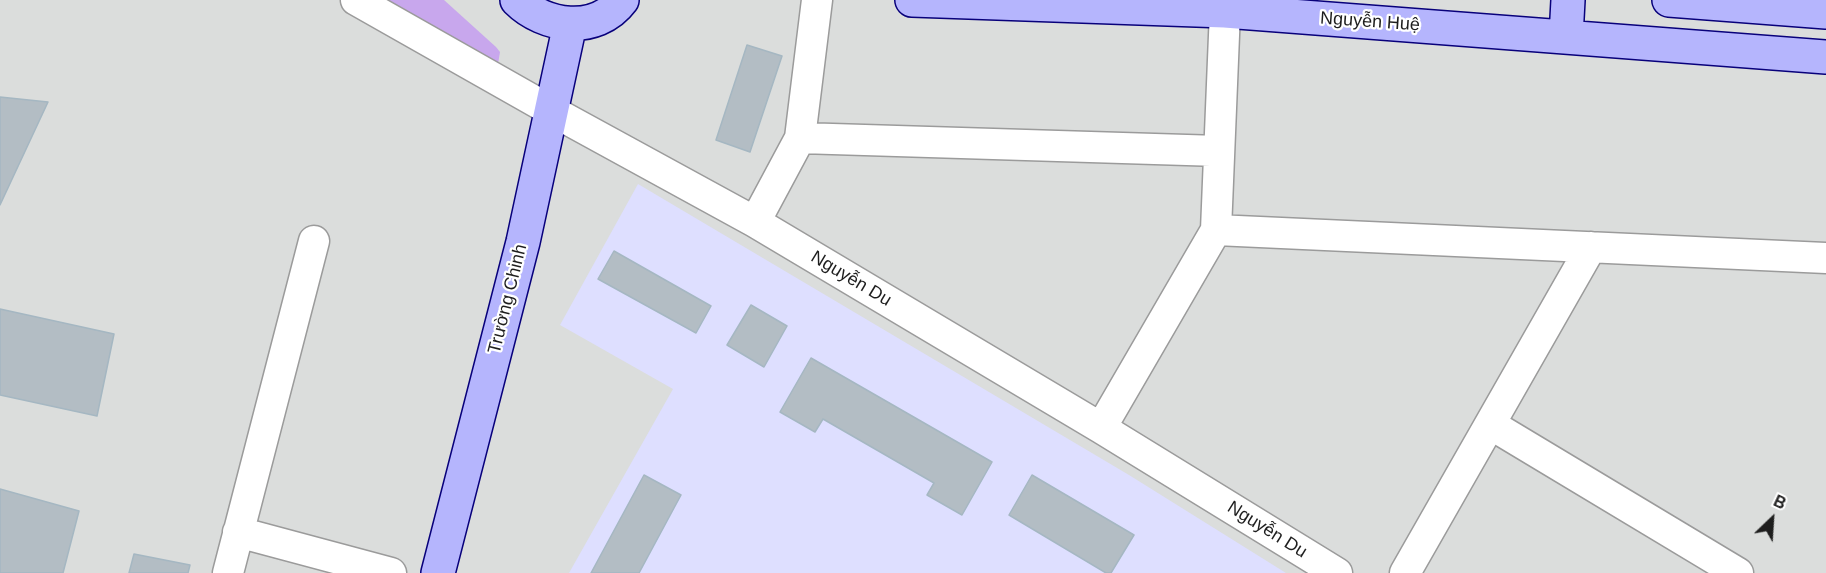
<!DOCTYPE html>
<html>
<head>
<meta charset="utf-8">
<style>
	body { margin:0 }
	#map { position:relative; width:1826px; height:573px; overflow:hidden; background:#e4e8f0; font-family:Helvetica,sans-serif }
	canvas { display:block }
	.north { position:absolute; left:1742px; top:489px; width:60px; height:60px; -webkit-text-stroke:4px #fff; paint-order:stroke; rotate:25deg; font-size:16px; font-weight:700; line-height:24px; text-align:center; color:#1e1e1e }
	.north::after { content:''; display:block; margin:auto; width:21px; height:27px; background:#1e1e1e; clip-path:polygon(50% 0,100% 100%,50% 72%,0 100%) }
</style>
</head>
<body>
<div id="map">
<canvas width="1826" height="573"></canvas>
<div class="north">B</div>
</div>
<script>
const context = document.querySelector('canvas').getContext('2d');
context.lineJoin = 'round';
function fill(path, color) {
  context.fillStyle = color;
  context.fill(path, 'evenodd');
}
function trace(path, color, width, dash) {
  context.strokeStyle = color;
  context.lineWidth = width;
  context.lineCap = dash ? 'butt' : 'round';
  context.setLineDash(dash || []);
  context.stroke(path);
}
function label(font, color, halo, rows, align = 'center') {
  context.font = font + ' Helvetica,sans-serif';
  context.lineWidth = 4.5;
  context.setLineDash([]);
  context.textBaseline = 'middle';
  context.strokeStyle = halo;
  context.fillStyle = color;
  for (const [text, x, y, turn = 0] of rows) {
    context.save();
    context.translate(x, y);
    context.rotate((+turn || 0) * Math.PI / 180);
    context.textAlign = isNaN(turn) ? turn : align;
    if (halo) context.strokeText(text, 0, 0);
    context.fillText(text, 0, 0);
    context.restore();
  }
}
fill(new Path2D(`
	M 0,0 L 1826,0 L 1826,573 L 0,573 Z`), '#dbdddc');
fill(new Path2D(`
	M 638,184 L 1129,475 L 1286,573 L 569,573 L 673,389 L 560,325 Z`), '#dedfff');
fill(new Path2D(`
	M 374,0 L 444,0 L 496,47 L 500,52 L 498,64 Z`), '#c8a7ed');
const building = new Path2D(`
	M 747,45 L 782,56 L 750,152 L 716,140 Z
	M 0,97 L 48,102 L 0,205 Z
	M 614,251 L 711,306 L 696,333 L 598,279 Z
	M 751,305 L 787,326 L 764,367 L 727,345 Z
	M 0,309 L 114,334 L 97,416 L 0,395 Z
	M 811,358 L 992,462 L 962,515 L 927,495 L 934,483 L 823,419 L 815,432 L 780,412 Z
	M 644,475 L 681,495 L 639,573 L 591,573 Z
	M 1032,475 L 1134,535 L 1111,573 L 1106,573 L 1009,515 Z
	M 0,489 L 79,511 L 63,573 L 0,573 Z
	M 134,554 L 190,565 L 188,573 L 129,573 Z`);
fill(building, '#b3bdc4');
trace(building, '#a5b7c2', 1.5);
const street = new Path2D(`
	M 356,0 L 552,111 L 755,222 L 1101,428 L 1337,573
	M 800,138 L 1219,151
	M 755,222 L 800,138 L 817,0
	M 1216,230 L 1826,258
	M 1490,424 L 1738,573
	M 1101,428 L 1216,230 L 1225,11
	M 238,532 L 391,573
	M 228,573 L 314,241
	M 1405,573 L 1591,247`);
const secondary = new Path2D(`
	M 517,0 C 544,27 596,35 622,0
	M 912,0 L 1225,11 L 1826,57
	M 1669,0 L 1826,12
	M 1566,37 L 1568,0
	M 438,573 L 523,242 L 570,24`);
trace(street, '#9b9b9b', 33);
trace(secondary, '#08007b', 36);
trace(street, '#fff', 30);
trace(secondary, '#b5b5fd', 33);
label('18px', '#1e1e1e', '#fff', [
	["Nguyễn Huệ",1370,22,4],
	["Nguyễn Du",851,279,31],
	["Trường Chinh",508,299,-76],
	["Nguyễn Du",1267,530,32]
]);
</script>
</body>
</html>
